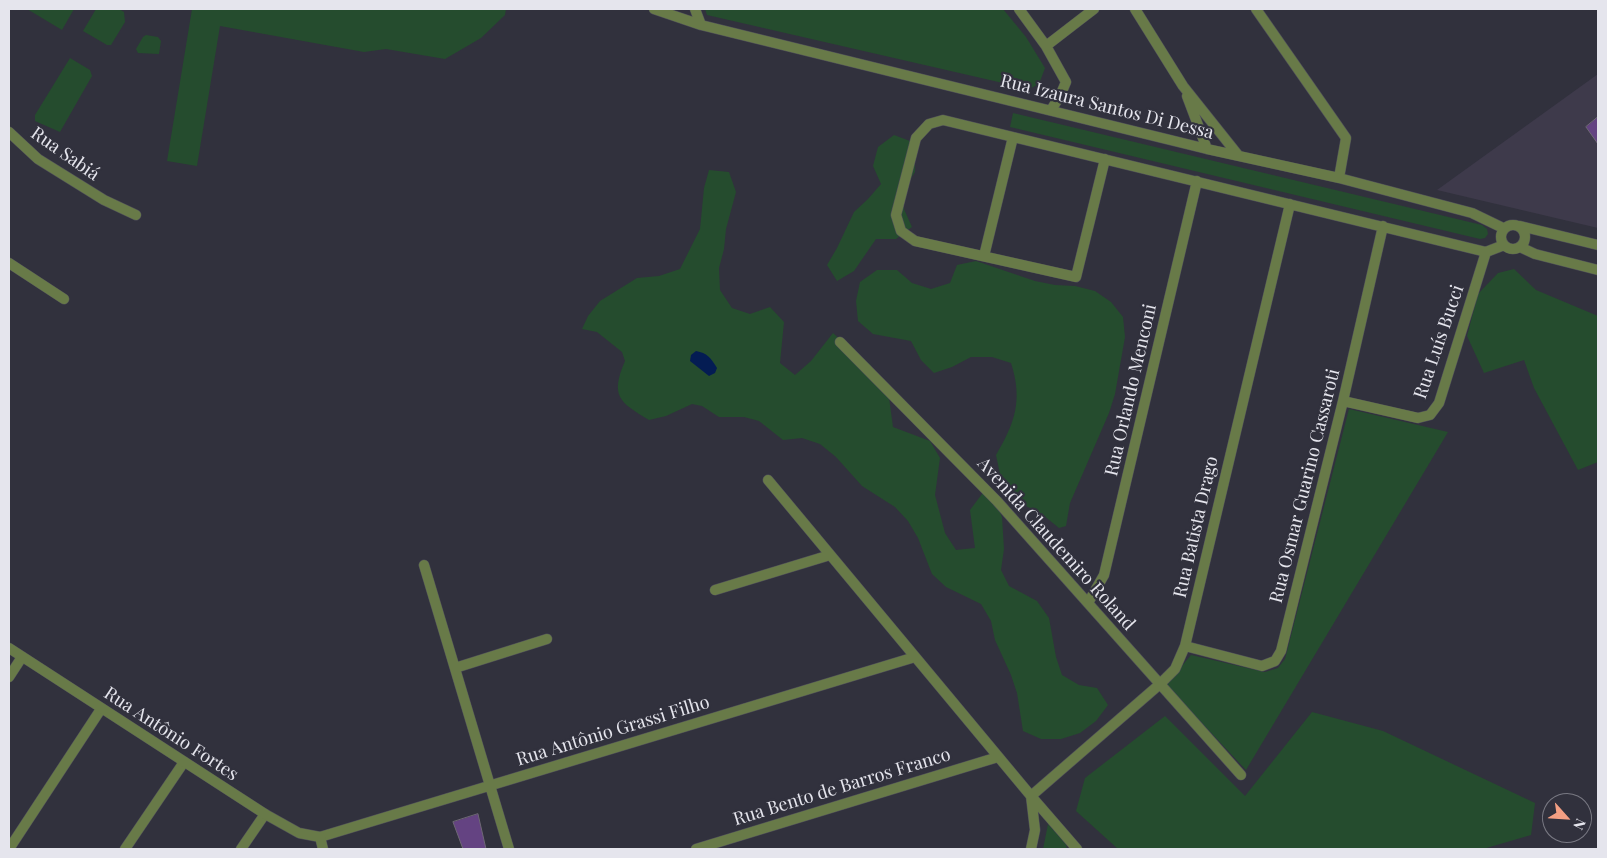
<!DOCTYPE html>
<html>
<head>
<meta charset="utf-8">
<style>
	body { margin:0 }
	#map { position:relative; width:1607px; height:858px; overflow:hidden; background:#31313d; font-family:"Playfair Display",serif }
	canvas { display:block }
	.frame { position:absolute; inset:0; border:10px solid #e5e5ed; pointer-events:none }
	.north { position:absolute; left:1542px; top:793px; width:50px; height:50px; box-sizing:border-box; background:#31313d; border:1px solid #797983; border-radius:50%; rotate:116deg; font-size:14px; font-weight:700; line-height:20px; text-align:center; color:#e5e5ed }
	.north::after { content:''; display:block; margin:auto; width:18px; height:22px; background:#f39f83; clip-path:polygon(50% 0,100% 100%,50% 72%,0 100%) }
</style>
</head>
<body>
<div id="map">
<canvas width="1607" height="858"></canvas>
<div class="frame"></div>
<div class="north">N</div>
</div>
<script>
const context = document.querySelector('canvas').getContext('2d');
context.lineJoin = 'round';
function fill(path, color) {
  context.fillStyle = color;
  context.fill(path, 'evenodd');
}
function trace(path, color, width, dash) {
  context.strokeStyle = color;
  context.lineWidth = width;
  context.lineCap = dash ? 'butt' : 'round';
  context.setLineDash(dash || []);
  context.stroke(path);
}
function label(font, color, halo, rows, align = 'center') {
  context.font = font + ' "Playfair Display",serif';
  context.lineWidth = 4.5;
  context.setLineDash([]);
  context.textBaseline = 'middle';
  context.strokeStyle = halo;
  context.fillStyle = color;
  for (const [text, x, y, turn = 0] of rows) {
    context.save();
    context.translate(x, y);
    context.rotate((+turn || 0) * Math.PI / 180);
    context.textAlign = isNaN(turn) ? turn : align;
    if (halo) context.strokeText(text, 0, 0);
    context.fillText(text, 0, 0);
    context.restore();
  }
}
fill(new Path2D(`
	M 1598,74 L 1598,228 L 1437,190 Z`), '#3e3a4b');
fill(new Path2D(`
	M 27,9 L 74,9 L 62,30 Z
	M 96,9 L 119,9 L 124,12 L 125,22 L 111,45 L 107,45 L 83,31 Z
	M 192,9 L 506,9 L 505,15 L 481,38 L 445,59 L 386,49 L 364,52 L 220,26 L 197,166 L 167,161 Z
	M 705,9 L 1003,9 L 1026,37 L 1045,68 L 1039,84 L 1029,89 L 707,15 Z
	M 146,35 L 158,37 L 161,41 L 159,54 L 138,53 L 136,49 L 143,37 Z
	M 70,58 L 90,70 L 92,76 L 60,132 L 35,121 L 35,115 Z
	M 1013,113 L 1482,225 L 1487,229 L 1488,234 L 1485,238 L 1480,239 L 1010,127 Z
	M 894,135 L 910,141 L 915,152 L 915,172 L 904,189 L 904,209 L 912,227 L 896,239 L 876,239 L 854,271 L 837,281 L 827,265 L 837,248 L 854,212 L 868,199 L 881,184 L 873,166 L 878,147 Z
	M 709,170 L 729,172 L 736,192 L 726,229 L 724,249 L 719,268 L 720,290 L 732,308 L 750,314 L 770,307 L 784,322 L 780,363 L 795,375 L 811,361 L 833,333 L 859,357 L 870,364 L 881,385 L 888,390 L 893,427 L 930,441 L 940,458 L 935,495 L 945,533 L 956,550 L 975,548 L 970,510 L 985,490 L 998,507 L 1002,517 L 1004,549 L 1001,570 L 1009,586 L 1037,601 L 1049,618 L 1056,657 L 1062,675 L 1079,685 L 1097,688 L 1108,705 L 1096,721 L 1080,733 L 1061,739 L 1041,739 L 1023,731 L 1017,693 L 1011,675 L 995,640 L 991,621 L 981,604 L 946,587 L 932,574 L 918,538 L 908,521 L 895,507 L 862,486 L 836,457 L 820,444 L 802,438 L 783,440 L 759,421 L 744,417 L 719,417 L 702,406 L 692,404 L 666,416 L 649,420 C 619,402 610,396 625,361 L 622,352 L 597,332 L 582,329 L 588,316 L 600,301 L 637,278 L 659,276 L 680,269 L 700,229 L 704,188 Z
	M 976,261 L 1035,281 L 1055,285 L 1075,286 L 1095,291 L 1111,302 L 1123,317 L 1125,337 L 1115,394 L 1109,413 L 1070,503 L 1066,526 L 1059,528 L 1043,515 L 1026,506 L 1008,492 L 1000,474 L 996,455 C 1015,423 1023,400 1011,363 L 992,357 L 971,357 L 952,367 L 934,373 L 921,360 L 911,341 L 873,334 L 858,321 L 856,301 L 860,282 L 877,270 L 897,270 L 912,283 L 931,289 L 950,283 L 957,265 Z
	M 1514,269 L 1536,290 L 1598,316 L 1598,462 L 1578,470 L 1534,388 L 1524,360 L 1484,373 L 1467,336 L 1478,294 L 1498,273 Z
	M 1349,409 L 1448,432 L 1246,770 L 1166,685 L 1191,655 L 1265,672 L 1278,668 L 1285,659 Z
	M 1312,712 L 1383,731 L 1535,803 L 1531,835 L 1483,849 L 1118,849 L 1076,811 L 1085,778 L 1165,716 L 1245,796 Z
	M 1048,824 L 1066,844 L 1067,849 L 1043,849 Z`), '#254c2e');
fill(new Path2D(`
	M 696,351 C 707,353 711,358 717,368 L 715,373 L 709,376 L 690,361 L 691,355 Z`), '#041c53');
const building = new Path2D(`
	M 1598,117 L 1598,144 L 1586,127 Z
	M 478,814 L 486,849 L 463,849 L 453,822 Z`);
fill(building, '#644382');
trace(building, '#6e6875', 1);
const minor = new Path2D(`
	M 654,9 L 701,25 L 1207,149 L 1339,178 L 1472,213 L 1503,228
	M 695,9 L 701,25
	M 1019,9 L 1046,46 L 1066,82 L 1060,96 L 1051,110
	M 1135,9 L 1183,86 L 1238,155
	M 1256,9 L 1346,138 L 1339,178
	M 1046,46 L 1094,9
	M 1187,96 L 1207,149
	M 9,132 L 38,159 L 104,200 L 136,215
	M 1105,159 L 1076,277 L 915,241 L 901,231 L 896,215 L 916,138 L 929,124 L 943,120 L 1486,252 L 1504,245
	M1501 237a12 12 0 1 1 24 0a12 12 0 1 1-24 0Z
	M 1520,226 L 1598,245
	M 1520,247 L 1535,254 L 1598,270
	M 984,256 L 1013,137
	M 9,263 L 64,299
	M 840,342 L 997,501 L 1241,775
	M 1343,401 L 1418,418 L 1430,415 L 1439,403 L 1486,252
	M 768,480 L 1031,796 L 1077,849
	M 424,565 L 509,849
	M 715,590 L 830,555
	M 1088,603 L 1104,575 L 1197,181
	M 1185,646 L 1262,666 L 1275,661 L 1281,651 L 1343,401 L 1383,226
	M 455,668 L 547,639
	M 9,677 L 22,657
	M 1031,796 L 1160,684 L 1175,669 L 1185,646 L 1290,204
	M 320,837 L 915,657
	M 9,849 L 101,709
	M 125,849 L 184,762
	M 241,849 L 265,814
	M 696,849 L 998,757
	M 1031,849 L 1035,830 L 1031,796`);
const tertiary = new Path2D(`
	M 9,648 L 265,814 L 299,833 L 320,837 L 323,849`);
trace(minor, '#4e4e59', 11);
trace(tertiary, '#4e4e59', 11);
trace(minor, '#687a48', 10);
trace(tertiary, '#687a48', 10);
label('18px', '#e5e5ed', '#31313d', [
	["Rua Izaura Santos Di Dessa",1107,107,14],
	["Rua Sabiá",65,154,35],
	["Rua Luís Bucci",1439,342,-71],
	["Rua Orlando Menconi",1131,390,-77],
	["Rua Osmar Guarino Cassaroti",1305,486,-76],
	["Rua Batista Drago",1196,527,-77],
	["Avenida Claudemiro Roland",1056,544,48],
	["Rua Antônio Grassi Filho",613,731,-17],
	["Rua Antônio Fortes",171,734,33],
	["Rua Bento de Barros Franco",842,787,-17]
]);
</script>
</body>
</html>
